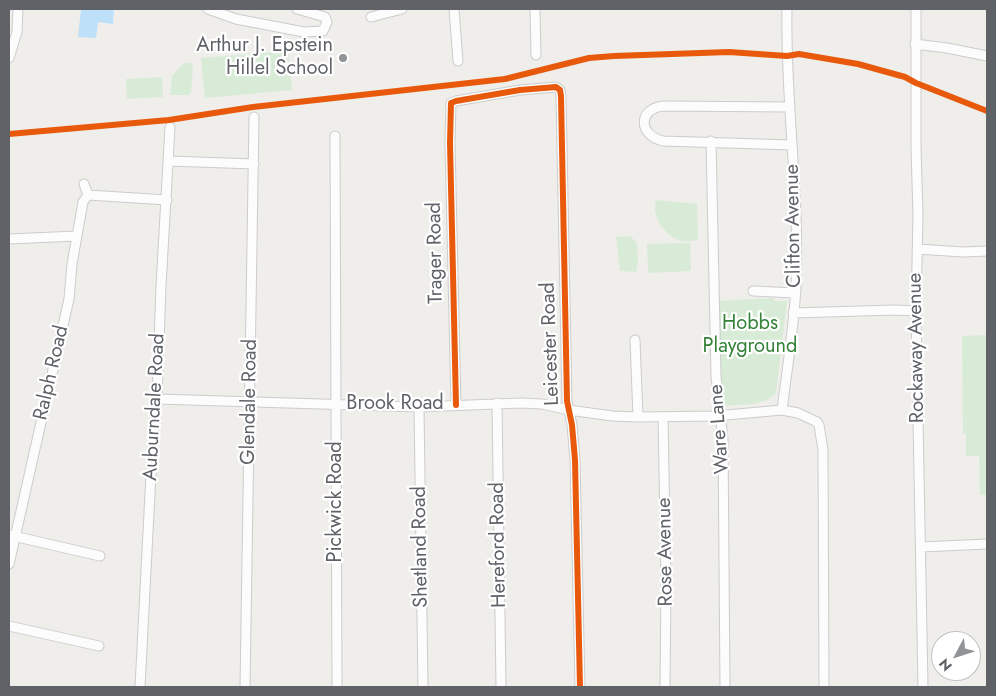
<!DOCTYPE html>
<html>
<head>
<meta charset="utf-8">
<style>
	body { margin:0 }
	#map { position:relative; width:996px; height:696px; overflow:hidden; background:#efeeea; font-family:Jost,sans-serif }
	canvas { display:block }
	.frame { position:absolute; inset:0; border:10px solid #5f6368; pointer-events:none }
	.north { position:absolute; left:931px; top:631px; width:50px; height:50px; box-sizing:border-box; background:#fff; border:1px solid #bfc1c3; border-radius:50%; rotate:230deg; font-size:14px; font-weight:700; line-height:20px; text-align:center; color:#5f6368 }
	.north::after { content:''; display:block; margin:auto; width:18px; height:22px; background:#919496; clip-path:polygon(50% 0,100% 100%,50% 72%,0 100%) }
</style>
</head>
<body>
<div id="map">
<canvas width="996" height="696"></canvas>
<div class="frame"></div>
<div class="north">N</div>
</div>
<script>
const context = document.querySelector('canvas').getContext('2d');
context.lineJoin = 'round';
function fill(path, color) {
  context.fillStyle = color;
  context.fill(path, 'evenodd');
}
function trace(path, color, width, dash) {
  context.strokeStyle = color;
  context.lineWidth = width;
  context.lineCap = dash ? 'butt' : 'round';
  context.setLineDash(dash || []);
  context.stroke(path);
}
function label(font, color, halo, rows, align = 'center') {
  context.font = font + ' Jost,sans-serif';
  context.lineWidth = 4.5;
  context.setLineDash([]);
  context.textBaseline = 'middle';
  context.strokeStyle = halo;
  context.fillStyle = color;
  for (const [text, x, y, turn = 0] of rows) {
    context.save();
    context.translate(x, y);
    context.rotate((+turn || 0) * Math.PI / 180);
    context.textAlign = isNaN(turn) ? turn : align;
    if (halo) context.strokeText(text, 0, 0);
    context.fillText(text, 0, 0);
    context.restore();
  }
}
fill(new Path2D(`
	M 288,51 L 292,90 L 205,98 L 201,58 Z
	M 184,63 L 191,63 L 193,68 L 191,92 L 188,95 L 170,95 L 172,76 Z
	M 162,77 L 163,97 L 127,99 L 126,79 Z
	M 656,200 L 697,204 L 698,240 C 693,240 686,242 682,241 C 665,236 651,218 656,200 Z
	M 630,236 L 637,243 L 638,262 L 636,272 L 620,271 L 616,237 Z
	M 690,243 L 691,271 L 648,273 L 647,244 Z
	M 773,298 L 775,301 L 787,301 L 776,393 C 764,407 740,404 723,406 L 719,380 L 717,301 Z
	M 987,335 L 987,495 L 980,495 L 979,456 L 966,456 L 966,434 L 963,433 L 962,336 Z`), '#d8ebd6');
fill(new Path2D(`
	M 81,9 L 114,9 L 113,24 L 98,22 L 96,38 L 78,37 Z`), '#bfe0f9');
const minor = new Path2D(`
	M 208,9 L 236,19 L 304,32 L 323,31 L 327,22 L 325,17 L 297,9
	M 454,9 L 458,61
	M 535,9 L 536,55
	M 916,9 L 916,148 L 918,215 L 916,311 L 923,687
	M 371,17 L 402,9
	M 915,44 L 947,48 L 987,56
	M 9,58 L 17,32 L 18,9
	M 790,107 L 663,106 C 638,109 638,135 663,141 L 792,145
	M 335,136 L 337,687
	M 711,141 L 716,376 L 723,439 L 725,687
	M 168,161 L 254,164
	M 88,195 L 167,200
	M 9,239 L 77,236
	M 917,249 L 963,252 L 987,251
	M 753,291 L 795,293
	M 793,313 L 894,310 L 916,311
	M 635,340 L 638,417
	M 157,399 L 419,407 L 521,403 L 542,404 L 569,410 L 612,416 L 638,417 L 715,416 L 782,410 L 798,413 L 817,422 L 819,425 L 823,450 L 824,687
	M 497,403 L 501,687
	M 456,405 L 450,143 L 451,103 L 456,101 L 520,90 L 556,87 L 560,90 L 561,96 L 567,401 L 572,425 L 575,460 L 580,687
	M 419,407 L 423,687
	M 782,410 C 787,369 794,327 796,286 C 800,193 785,101 787,9
	M 663,417 L 666,582 L 665,687
	M 9,535 L 100,556
	M 921,547 L 987,544
	M 9,564 L 69,299 L 72,264 L 83,202 L 88,195 L 84,184
	M 9,626 L 99,646
	M 140,687 L 153,435 L 157,399 L 161,286 L 170,127
	M 245,687 L 254,117`);
trace(minor, '#cbcccc', 11);
trace(minor, '#fdfcfc', 9);
trace(new Path2D(`
	M 9,134 L 169,120 L 253,107 L 505,79 L 589,58 L 614,56 L 729,52 L 787,56 L 799,54 L 858,64 L 905,77 L 916,83 L 987,111
	M 456,405 L 450,143 L 451,103 L 456,101 L 520,90 L 556,87 L 560,90 L 561,96 L 567,401 L 572,425 L 575,460 L 580,687`), '#e8590c', 6);
for (const [x, y, r, color] of [
	[343,58,5,"#919496"]
]) {
  const dot = new Path2D();
  dot.arc(x, y, r, 0, 2 * Math.PI);
  context.fillStyle = color;
  context.fill(dot);
  trace(dot, '#fff', 2);
}
label('20px', '#5f6368', '#fff', [
	["Arthur J. Epstein",333,46],
	["Hillel School",333,69]
], 'right');
label('20px', '#5f6368', '#fff', [
	["Clifton Avenue",794,226,-91],
	["Trager Road",436,253,-91],
	["Leicester Road",551,344,-92],
	["Rockaway Avenue",917,348,-91],
	["Ralph Road",52,373,-77],
	["Glendale Road",250,402,-89],
	["Brook Road",395,404],
	["Auburndale Road",155,407,-87],
	["Ware Lane",720,429,-94],
	["Pickwick Road",336,502,-90],
	["Hereford Road",499,545,-91],
	["Shetland Road",421,547,-91],
	["Rose Avenue",666,552,-91]
]);
label('20px', '#348238', '#fff', [
	["Hobbs",750,324],
	["Playground",750,347]
]);
</script>
</body>
</html>
